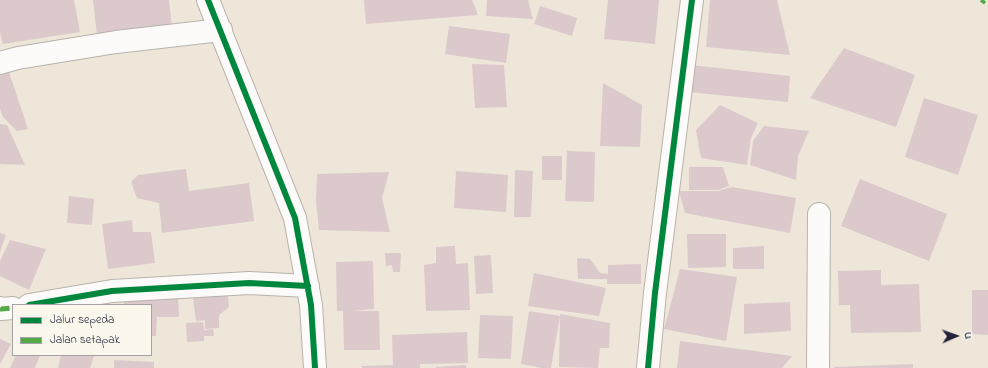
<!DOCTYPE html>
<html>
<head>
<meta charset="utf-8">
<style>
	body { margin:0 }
	#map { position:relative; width:988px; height:368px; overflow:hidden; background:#efe6da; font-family:"Indie Flower",sans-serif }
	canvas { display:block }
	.legend { position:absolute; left:12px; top:304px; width:140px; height:52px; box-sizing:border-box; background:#fbf7ec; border:1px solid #a4a2a5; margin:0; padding:5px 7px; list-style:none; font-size:12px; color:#22223b }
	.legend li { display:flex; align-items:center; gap:8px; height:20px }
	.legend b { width:20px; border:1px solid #a4a2a5 }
	.north { position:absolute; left:936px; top:316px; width:40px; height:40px; -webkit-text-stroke:3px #fbf7ec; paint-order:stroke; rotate:88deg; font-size:11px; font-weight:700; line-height:16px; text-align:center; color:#22223b }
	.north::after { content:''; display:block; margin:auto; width:14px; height:18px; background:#22223b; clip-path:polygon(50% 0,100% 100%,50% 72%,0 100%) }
</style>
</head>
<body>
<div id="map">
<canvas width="988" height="368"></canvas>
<ul class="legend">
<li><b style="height:5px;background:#00873e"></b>Jalur sepeda</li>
<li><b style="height:5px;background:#53aa46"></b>Jalan setapak</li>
</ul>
<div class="north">U</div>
</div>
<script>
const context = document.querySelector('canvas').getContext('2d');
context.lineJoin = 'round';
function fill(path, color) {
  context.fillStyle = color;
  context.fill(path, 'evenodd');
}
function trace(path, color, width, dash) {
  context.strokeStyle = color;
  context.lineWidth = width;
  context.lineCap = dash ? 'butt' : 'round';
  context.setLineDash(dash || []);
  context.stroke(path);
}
fill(new Path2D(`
	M 0,0 L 74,0 L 80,32 L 3,44 L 0,33 Z
	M 93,0 L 169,0 L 172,26 L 97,36 Z
	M 364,0 L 472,0 L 478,15 L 366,24 Z
	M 487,0 L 528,0 L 533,19 L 486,16 Z
	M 608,0 L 659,0 L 655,44 L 604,39 Z
	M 710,0 L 777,0 L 790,55 L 706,47 Z
	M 540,6 L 577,18 L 572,36 L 534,24 Z
	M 449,26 L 510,34 L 506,63 L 445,54 Z
	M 844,48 L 915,75 L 896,127 L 810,98 Z
	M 472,64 L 504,65 L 507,107 L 475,108 Z
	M 691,65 L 790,76 L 788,102 L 688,92 Z
	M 9,72 L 28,129 L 17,131 L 3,117 L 0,109 L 0,75 Z
	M 603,83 L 642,105 L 640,147 L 600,146 Z
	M 924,98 L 978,115 L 958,175 L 905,157 Z
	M 720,105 L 758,123 L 751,138 L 747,165 L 701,158 L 696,130 Z
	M 0,124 L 7,125 L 25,165 L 0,164 Z
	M 764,126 L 809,131 L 798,156 L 796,180 L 750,165 L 753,141 Z
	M 567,151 L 595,152 L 594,202 L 565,201 Z
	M 542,156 L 562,156 L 562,180 L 542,180 Z
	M 689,167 L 723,167 L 729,186 L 718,190 L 689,190 Z
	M 186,169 L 189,191 L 249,183 L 254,221 L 162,233 L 159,203 L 137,198 L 131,182 L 138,175 Z
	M 515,170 L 533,171 L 531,217 L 514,217 Z
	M 456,171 L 508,175 L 506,212 L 454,208 Z
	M 389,172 L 382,198 L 390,232 L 319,230 L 316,200 L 317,174 Z
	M 860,179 L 947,214 L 929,261 L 841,226 Z
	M 732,187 L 796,198 L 790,233 L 685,213 L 679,191 L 718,191 Z
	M 69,196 L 94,199 L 92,225 L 67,223 Z
	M 132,220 L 133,232 L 151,232 L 155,263 L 108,269 L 102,224 Z
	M 0,233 L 6,235 L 0,252 Z
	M 687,234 L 726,234 L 726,267 L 688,268 Z
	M 10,240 L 46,249 L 29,290 L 0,276 L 0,261 Z
	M 455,246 L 456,264 L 468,263 L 470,310 L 426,311 L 424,265 L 436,263 L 436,247 Z
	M 764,246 L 764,269 L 733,269 L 733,248 Z
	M 385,253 L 401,253 L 400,272 L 393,272 L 392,265 L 386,266 Z
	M 491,255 L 493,293 L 476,294 L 474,256 Z
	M 577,258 L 590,259 L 600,273 L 608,274 L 608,265 L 641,264 L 641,284 L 607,284 L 607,279 L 578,279 Z
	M 373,261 L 374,309 L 353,311 L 379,311 L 380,350 L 344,350 L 343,311 L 337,311 L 336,262 Z
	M 680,269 L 737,277 L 726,341 L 664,329 Z
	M 881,270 L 881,285 L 919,284 L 921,332 L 851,333 L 850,305 L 839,305 L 838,271 Z
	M 534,273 L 606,288 L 599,316 L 528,306 Z
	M 227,287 L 229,307 L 219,315 L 219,328 L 205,329 L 205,320 L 196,321 L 192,291 Z
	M 972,290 L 988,290 L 988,335 L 972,334 Z
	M 178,295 L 179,317 L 157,317 L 156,336 L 151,336 L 151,305 L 124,305 L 124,297 Z
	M 790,302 L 791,331 L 744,334 L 744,304 Z
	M 529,311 L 560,316 L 551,368 L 542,368 L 521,364 Z
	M 560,314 L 610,323 L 609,348 L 600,348 L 598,368 L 559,367 Z
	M 480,315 L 513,316 L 511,359 L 478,358 Z
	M 203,322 L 204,330 L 213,329 L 214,336 L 204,336 L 204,341 L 187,342 L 186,323 Z
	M 467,332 L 468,363 L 420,364 L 420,368 L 362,368 L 362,366 L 393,365 L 392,335 Z
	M 0,339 L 11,344 L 0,364 Z
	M 680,341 L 792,356 L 782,368 L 677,368 Z
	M 16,355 L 40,355 L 35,368 L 10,368 Z
	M 61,355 L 90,355 L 94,356 L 90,368 L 58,368 Z
	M 114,360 L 154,362 L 154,368 L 114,368 Z
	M 913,364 L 913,368 L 834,368 L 834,367 Z
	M 466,365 L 466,368 L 436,368 L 436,367 Z`), '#dbc9cb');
const minor = new Path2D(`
	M 208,0 L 295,218 L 311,305 L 315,368
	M 0,63 L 18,58 L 116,42 L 221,30
	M 29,305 L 112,291 L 249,283 L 308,286
	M 0,308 L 1,309 L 13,308
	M 648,368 L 655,293 L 692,0
	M 818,368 L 819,214`);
trace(minor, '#b7b2ac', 24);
trace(minor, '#fdfbf9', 22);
trace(new Path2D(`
	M 982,3 L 984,0
	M 0,308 L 1,309 L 13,308`), '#53aa46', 5, [10, 5]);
trace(new Path2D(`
	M 208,0 L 295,218 L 311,305 L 315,368
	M 29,305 L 112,291 L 249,283 L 308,286
	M 648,368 L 655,293 L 692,0`), '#00873e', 6);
</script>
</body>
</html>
